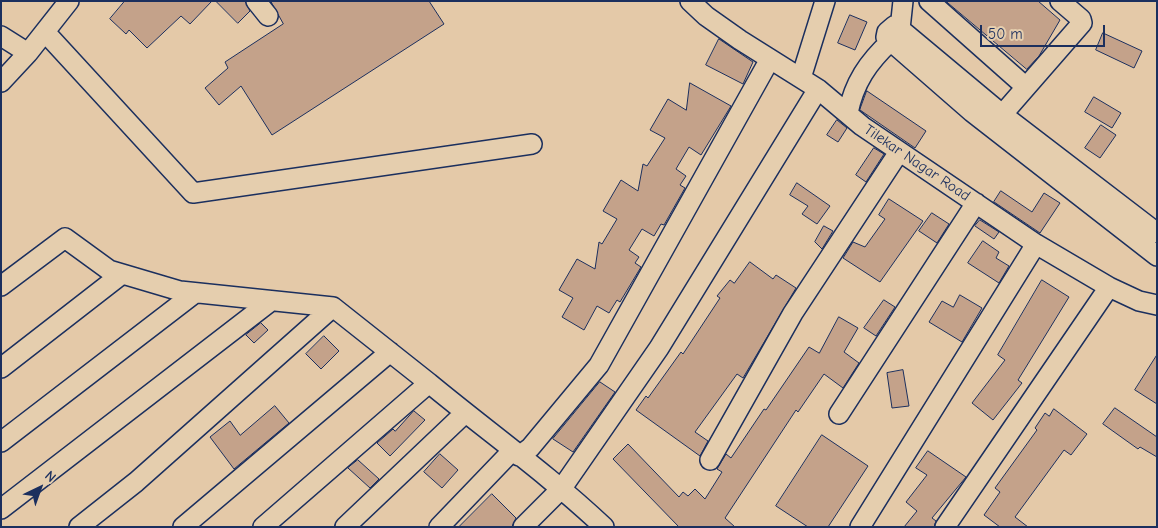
<!DOCTYPE html>
<html>
<head>
<meta charset="utf-8">
<style>
	body { margin:0 }
	#map { position:relative; width:1158px; height:528px; overflow:hidden; background:#e4c9a8; font-family:"Comic Neue",sans-serif }
	canvas { display:block }
	.frame { position:absolute; inset:0; border:2px solid #1b2f5e; pointer-events:none }
	.north { position:absolute; left:15px; top:463px; width:50px; height:50px; -webkit-text-stroke:4px #e5ceae; paint-order:stroke; rotate:42deg; font-size:14px; font-weight:700; line-height:20px; text-align:center; color:#1b2f5e }
	.north::after { content:''; display:block; margin:auto; width:18px; height:22px; background:#1b2f5e; clip-path:polygon(50% 0,100% 100%,50% 72%,0 100%) }
	.scale { position:absolute; left:980px; top:25px; width:125px; height:22px; box-sizing:border-box; border:2px solid #1b2f5e; border-top:0; padding-left:6px; font-size:15px; line-height:18px; white-space:nowrap; color:#1b2f5e; -webkit-text-stroke:4px #e5ceae; paint-order:stroke }
</style>
</head>
<body>
<div id="map">
<canvas width="1158" height="528"></canvas>
<div class="frame"></div>
<div class="north">N</div>
<div class="scale">50 m</div>
</div>
<script>
const context = document.querySelector('canvas').getContext('2d');
context.lineJoin = 'round';
function fill(path, color) {
  context.fillStyle = color;
  context.fill(path, 'evenodd');
}
function trace(path, color, width, dash) {
  context.strokeStyle = color;
  context.lineWidth = width;
  context.lineCap = dash ? 'butt' : 'round';
  context.setLineDash(dash || []);
  context.stroke(path);
}
function label(font, color, halo, rows, align = 'center') {
  context.font = font + ' "Comic Neue",sans-serif';
  context.lineWidth = 4.5;
  context.setLineDash([]);
  context.textBaseline = 'middle';
  context.strokeStyle = halo;
  context.fillStyle = color;
  for (const [text, x, y, turn = 0] of rows) {
    context.save();
    context.translate(x, y);
    context.rotate((+turn || 0) * Math.PI / 180);
    context.textAlign = isNaN(turn) ? turn : align;
    if (halo) context.strokeText(text, 0, 0);
    context.fillText(text, 0, 0);
    context.restore();
  }
}
const building = new Path2D(`
	M 125,1 L 212,1 L 190,24 L 181,16 L 147,48 L 129,30 L 126,34 L 110,19 Z
	M 216,1 L 245,1 L 250,11 L 238,23 Z
	M 271,1 L 429,1 L 444,24 L 272,135 L 241,86 L 219,105 L 205,88 L 228,68 L 225,62 L 283,24 Z
	M 946,1 L 1038,1 L 1060,20 L 1039,56 L 1027,69 Z
	M 850,15 L 867,22 L 855,50 L 838,43 Z
	M 1103,33 L 1142,51 L 1134,68 L 1096,50 Z
	M 719,39 L 753,62 L 743,84 L 706,65 Z
	M 690,83 L 731,106 L 701,155 L 689,147 L 676,169 L 686,176 L 680,185 L 685,188 L 664,225 L 661,224 L 654,236 L 642,229 L 629,250 L 639,257 L 635,263 L 641,267 L 620,302 L 617,300 L 609,313 L 597,306 L 584,330 L 562,317 L 573,298 L 559,290 L 577,259 L 595,269 L 599,242 L 602,244 L 617,219 L 603,211 L 621,180 L 638,191 L 643,164 L 647,166 L 665,138 L 650,130 L 668,99 L 686,110 Z
	M 867,91 L 926,131 L 915,148 L 860,110 Z
	M 1094,97 L 1121,113 L 1112,128 L 1085,112 Z
	M 837,120 L 847,128 L 838,142 L 827,135 Z
	M 1101,125 L 1116,135 L 1100,158 L 1085,148 Z
	M 874,148 L 884,154 L 866,182 L 856,175 Z
	M 797,183 L 830,206 L 817,224 L 802,214 L 808,206 L 790,195 Z
	M 1001,191 L 1032,212 L 1044,193 L 1060,203 L 1040,233 L 994,202 Z
	M 889,199 L 923,221 L 880,282 L 843,258 L 853,242 L 865,247 L 885,219 L 879,215 Z
	M 932,213 L 949,224 L 937,243 L 919,231 Z
	M 980,220 L 999,232 L 994,239 L 975,226 Z
	M 824,226 L 833,231 L 822,249 L 815,242 Z
	M 983,241 L 999,252 L 996,258 L 1009,266 L 999,283 L 968,263 Z
	M 750,262 L 773,279 L 776,275 L 796,288 L 743,378 L 737,374 L 695,432 L 708,441 L 700,456 L 636,410 L 646,396 L 648,398 L 681,352 L 683,354 L 720,298 L 717,296 L 730,280 L 734,283 Z
	M 1042,280 L 1069,297 L 1018,380 L 1022,383 L 993,420 L 972,403 L 1005,360 L 998,355 Z
	M 960,295 L 982,308 L 962,342 L 929,322 L 942,301 L 953,307 Z
	M 884,300 L 895,307 L 876,336 L 864,328 Z
	M 839,317 L 858,328 L 844,352 L 859,363 L 843,388 L 824,374 L 798,412 L 796,410 L 725,518 L 735,527 L 679,527 L 613,459 L 628,444 L 679,497 L 683,492 L 688,496 L 695,489 L 705,499 L 722,472 L 717,469 L 726,454 L 731,458 L 764,409 L 766,410 L 809,347 L 819,353 Z
	M 261,323 L 268,330 L 254,343 L 246,335 Z
	M 324,336 L 339,351 L 321,369 L 306,354 Z
	M 1157,355 L 1157,404 L 1135,390 Z
	M 903,370 L 909,406 L 892,408 L 887,373 Z
	M 600,382 L 615,392 L 573,452 L 553,439 Z
	M 275,406 L 289,423 L 234,469 L 210,437 L 230,421 L 240,435 Z
	M 1115,408 L 1157,437 L 1157,457 L 1140,447 L 1138,449 L 1103,424 Z
	M 1054,409 L 1087,434 L 1071,455 L 1064,450 L 1015,517 L 1028,527 L 1000,527 L 984,515 L 1000,492 L 995,488 L 1037,430 L 1035,428 L 1045,413 L 1049,416 Z
	M 414,411 L 425,420 L 390,456 L 377,443 L 393,429 L 395,431 Z
	M 822,435 L 868,466 L 828,527 L 808,527 L 776,506 Z
	M 928,451 L 966,477 L 932,518 L 936,521 L 934,527 L 904,527 L 917,511 L 906,502 L 927,475 L 916,468 Z
	M 440,454 L 458,470 L 442,488 L 424,472 Z
	M 358,460 L 379,479 L 370,488 L 348,468 Z
	M 492,494 L 516,518 L 512,527 L 459,527 Z`);
fill(building, '#c4a28a');
trace(building, '#1b2f5e', 1);
const minor = new Path2D(`
	M 256,1 L 268,16
	M 690,1 L 706,16 L 740,40 L 818,89 L 862,126 L 1036,244 L 1109,287 L 1139,301 L 1157,305
	M 929,1 L 1026,87
	M 900,29 L 903,1
	M 45,32 L 193,193 L 532,144
	M 1,36 L 28,53
	M 801,78 L 825,1
	M 1,82 L 28,53 L 69,1
	M 848,113 C 854,83 868,62 891,41
	M 994,124 L 1082,23 L 1081,19 L 1060,1
	M 1157,233 L 1003,115 L 900,29 L 894,26 L 887,32 L 886,37 L 972,112 L 1157,256
	M 1,286 L 65,238 L 109,270 L 180,291 L 333,307 L 429,383
	M 1,368 L 122,274
	M 839,414 L 976,203
	M 1,442 L 195,293
	M 519,456 L 530,448 L 599,365 L 770,59
	M 710,460 L 793,313 L 899,152
	M 1,509 L 271,301
	M 79,527 L 136,482 L 333,307
	M 183,527 L 390,352
	M 263,527 L 429,383 C 487,431 549,475 604,527
	M 345,527 L 465,413
	M 439,527 L 512,451
	M 523,527 L 562,488 L 659,348 L 818,89
	M 860,527 L 1036,244
	M 945,527 L 1109,287`);
trace(minor, '#1b2f5e', 22);
trace(minor, '#e5ceae', 19);
label('15px', '#1b2f5e', '#e5ceae', [
	["Tilekar Nagar Road",917,163,34]
]);
</script>
</body>
</html>
